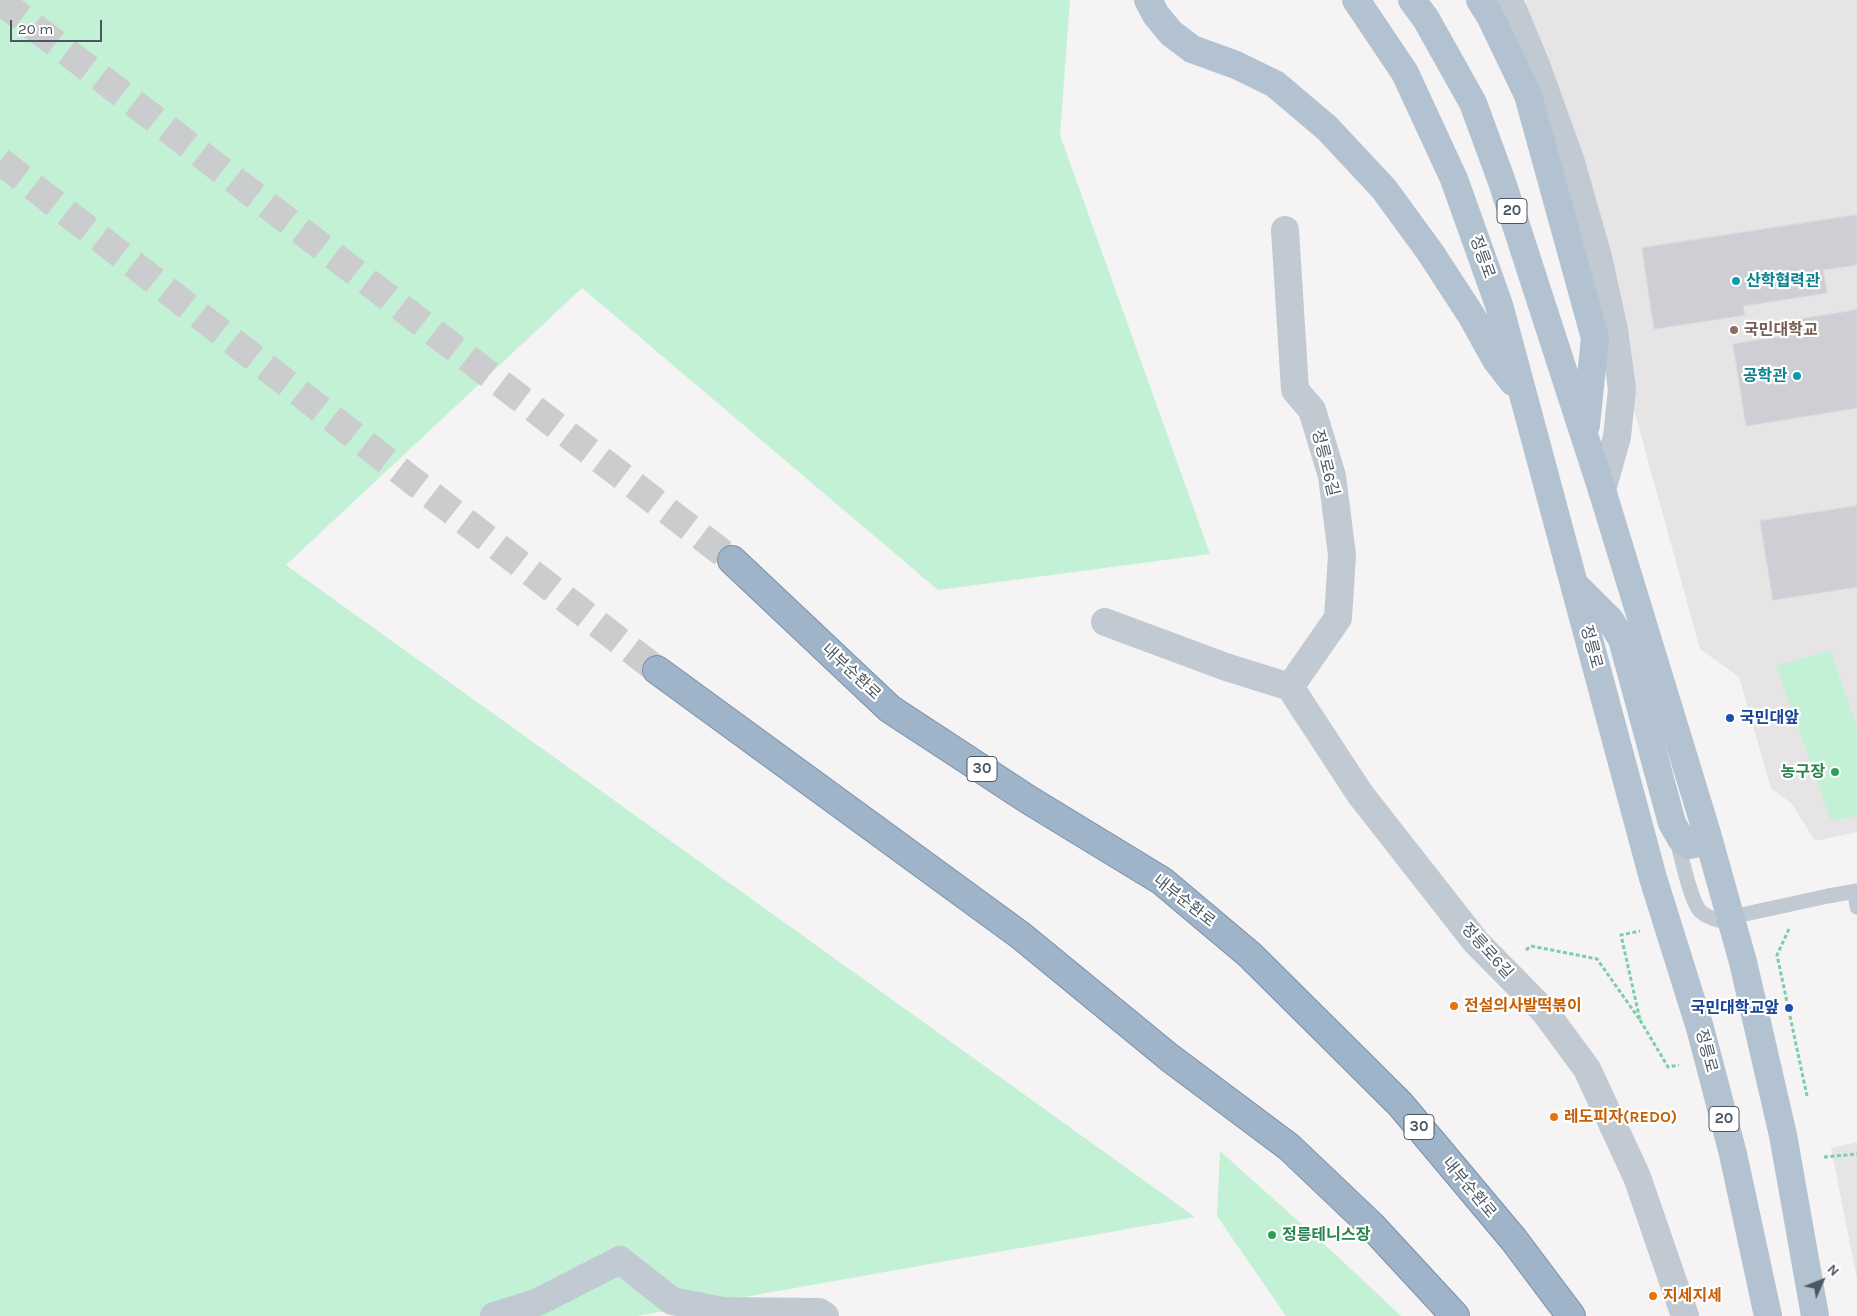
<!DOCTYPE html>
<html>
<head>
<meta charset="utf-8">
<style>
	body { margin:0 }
	#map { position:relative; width:1857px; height:1316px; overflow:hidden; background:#f5f3f3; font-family:Karla,sans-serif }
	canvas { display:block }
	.north { position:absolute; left:1797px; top:1256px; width:50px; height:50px; -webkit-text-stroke:4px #fff; paint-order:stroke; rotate:46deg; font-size:14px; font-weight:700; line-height:20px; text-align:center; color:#4a5661 }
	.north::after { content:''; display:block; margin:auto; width:18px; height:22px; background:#4a5661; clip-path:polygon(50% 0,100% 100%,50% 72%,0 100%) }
	.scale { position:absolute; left:10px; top:20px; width:92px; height:22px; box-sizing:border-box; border:2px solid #4a5661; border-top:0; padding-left:6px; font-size:15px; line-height:18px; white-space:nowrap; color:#4a5661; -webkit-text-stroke:4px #fff; paint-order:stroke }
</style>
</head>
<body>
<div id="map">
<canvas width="1857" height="1316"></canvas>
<div class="north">N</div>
<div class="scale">20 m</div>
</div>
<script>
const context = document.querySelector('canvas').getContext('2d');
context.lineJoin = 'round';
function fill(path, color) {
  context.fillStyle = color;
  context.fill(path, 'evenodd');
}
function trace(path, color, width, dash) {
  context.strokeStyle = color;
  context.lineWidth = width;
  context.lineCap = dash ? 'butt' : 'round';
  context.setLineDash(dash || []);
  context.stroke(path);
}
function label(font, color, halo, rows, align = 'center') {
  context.font = font + ' Karla,"Noto Sans KR",sans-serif';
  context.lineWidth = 4.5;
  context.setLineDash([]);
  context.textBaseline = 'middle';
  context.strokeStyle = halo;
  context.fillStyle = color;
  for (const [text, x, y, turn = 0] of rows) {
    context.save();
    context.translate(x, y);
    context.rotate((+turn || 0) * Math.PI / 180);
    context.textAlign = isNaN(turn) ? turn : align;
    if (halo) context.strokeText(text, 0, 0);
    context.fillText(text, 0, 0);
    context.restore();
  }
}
fill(new Path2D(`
	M 1527,0 L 1857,0 L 1857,832 L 1815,841 L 1792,804 L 1771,788 L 1739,677 L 1700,649 L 1524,12 Z
	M 1857,1142 L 1857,1279 L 1831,1148 Z`), '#e6e4e5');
fill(new Path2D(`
	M 0,0 L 1070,0 L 1060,135 L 1210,554 L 938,590 L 582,288 L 286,565 L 1195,1217 L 637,1316 L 0,1316 Z
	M 1830,650 L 1857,728 L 1857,816 L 1831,821 L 1776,666 Z
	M 1220,1151 L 1336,1255 L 1401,1316 L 1286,1316 L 1217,1216 Z`), '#c3f1d5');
const building = new Path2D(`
	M 1857,215 L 1857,265 L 1823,270 L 1827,293 L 1743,306 L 1745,315 L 1654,329 L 1642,248 Z
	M 1857,310 L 1857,408 L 1746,426 L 1733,344 L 1785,336 L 1783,322 Z
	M 1857,506 L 1857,587 L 1773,600 L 1760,521 Z`);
fill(building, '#cdcfd5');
trace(building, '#d7d9de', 1);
trace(new Path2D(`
	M 0,1 L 732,560
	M 0,161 L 657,670`), '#caccce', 28, [28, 14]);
const trunk = new Path2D(`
	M 732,560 L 890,709 L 1029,800 L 1162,881 L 1250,955 L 1400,1104 L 1514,1240 L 1571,1316
	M 657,670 L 1020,935 L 1170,1058 L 1289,1147 L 1371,1225 L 1455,1316`);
trace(trunk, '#7690ad', 30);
trace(new Path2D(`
	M 1789,929 L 1777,955 L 1807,1096
	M 1526,950 L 1531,946 L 1597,959 L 1640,1020 L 1621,935 L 1640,931
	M 1640,1020 L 1668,1067 L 1679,1065
	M 1824,1157 L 1857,1154`), '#7ad0a6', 3, [4, 2.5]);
trace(new Path2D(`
	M 1676,837 C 1681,854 1690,900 1700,911 C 1705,916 1711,918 1718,920 L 1828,896 L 1857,891
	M 1855,892 L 1857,907`), '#c1cad2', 15);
trace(new Path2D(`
	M 1509,0 L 1536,65 L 1571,162 L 1598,257 L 1614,330 L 1622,389 L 1617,437 L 1602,490
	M 1285,230 L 1295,390 L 1312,410 L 1332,476 L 1342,555 L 1338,618 L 1290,687
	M 1105,622 L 1226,667 L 1290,687 L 1360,794 L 1476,942 L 1545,1012 L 1587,1069 L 1637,1177 L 1685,1316
	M 494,1316 L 538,1302 L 620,1260 L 672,1301 L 723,1311 L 819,1312 L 825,1316`), '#c1cad2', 28);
trace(new Path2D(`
	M 1148,0 L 1156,15 L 1171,33 L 1192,49 L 1236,65 L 1275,84 L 1327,128 L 1384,189 L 1430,252 L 1471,315 L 1496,360 L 1513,382
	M 1356,0 L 1405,73 L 1454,179 L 1499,305 L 1653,878 L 1700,1028 L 1709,1062 L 1733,1154 L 1768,1316
	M 1412,0 L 1426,19 L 1473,103 L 1502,182 L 1602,490 L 1706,830 L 1743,962 L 1783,1135 L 1815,1316
	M 1480,0 L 1490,16 L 1528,95 L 1595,338 L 1586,425
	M 1575,585 L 1610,620 L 1622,639 L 1672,823 L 1681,839 L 1689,845 C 1700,844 1702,839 1706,830`), '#b3c2d1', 28);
trace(trunk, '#9fb4c9', 28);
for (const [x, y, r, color] of [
	[1736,281,5,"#0f9aa8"],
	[1734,330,5,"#8d6e63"],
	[1797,376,5,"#0f9aa8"],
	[1730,718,5,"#1a4fb4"],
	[1835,772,5,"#2e9e5b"],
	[1454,1006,5,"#e8710a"],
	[1789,1008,5,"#1a4fb4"],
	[1554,1117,5,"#e8710a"],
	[1272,1235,5,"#2e9e5b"],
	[1653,1296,5,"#e8710a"]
]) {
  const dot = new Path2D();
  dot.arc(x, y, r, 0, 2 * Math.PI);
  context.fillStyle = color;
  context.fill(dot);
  trace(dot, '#fff', 2);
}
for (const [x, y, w] of [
	[1512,211,30],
	[982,769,30],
	[1724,1119,30],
	[1419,1127,30]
]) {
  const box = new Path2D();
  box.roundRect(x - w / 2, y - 12.5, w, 25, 4);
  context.fillStyle = '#fff';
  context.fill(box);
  trace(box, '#4a5661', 1);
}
label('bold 15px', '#4a5661', null, [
	["20",1512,211],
	["30",982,769],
	["20",1724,1119],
	["30",1419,1127]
]);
label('16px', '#4a5661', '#fff', [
	["정릉로",1482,257,70],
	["정릉로6길",1325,463,76],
	["정릉로",1591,647,75],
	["내부순환로",851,672,43],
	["내부순환로",1184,901,38],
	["정릉로6길",1487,951,48],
	["정릉로",1706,1051,75],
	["내부순환로",1469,1188,50]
]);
label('bold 16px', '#0d838f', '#fff', [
	["산학협력관",1746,281],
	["공학관",1787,376,"right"]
], 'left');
label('bold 16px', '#785e54', '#fff', [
	["국민대학교",1744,330]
], 'left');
label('bold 16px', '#164399', '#fff', [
	["국민대앞",1740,718],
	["국민대학교앞",1779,1008,"right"]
], 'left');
label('bold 16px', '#27864d', '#fff', [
	["농구장",1825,772],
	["정릉테니스장",1282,1235,"left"]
], 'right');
label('bold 16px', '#c56008', '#fff', [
	["전설의사발떡볶이",1464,1006],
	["레도피자(REDO)",1564,1117],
	["지세지세",1663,1296]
], 'left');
</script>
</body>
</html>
